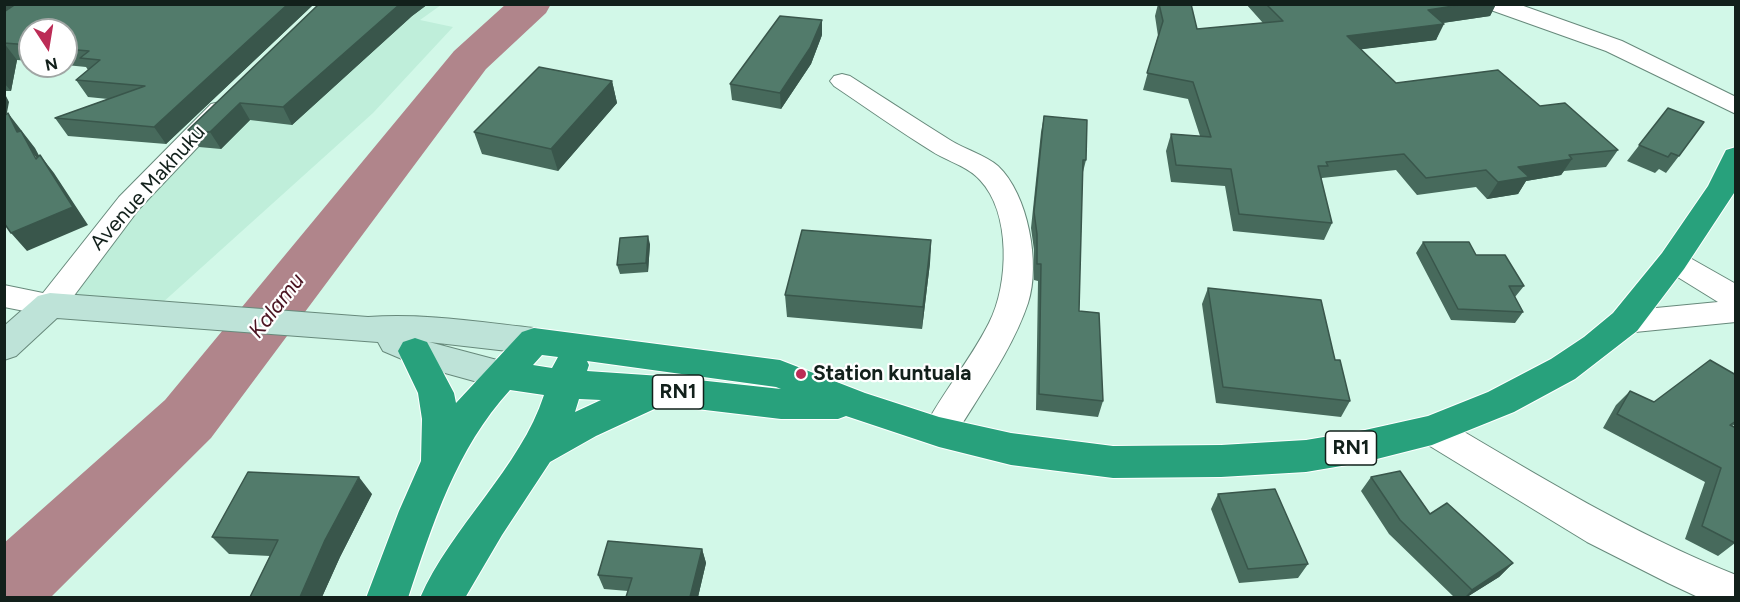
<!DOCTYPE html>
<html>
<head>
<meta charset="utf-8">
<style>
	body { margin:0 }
	#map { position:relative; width:1740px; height:602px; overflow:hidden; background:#d2f8e8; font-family:Figtree,sans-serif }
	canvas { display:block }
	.frame { position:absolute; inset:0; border:6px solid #12201b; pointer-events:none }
	.north { position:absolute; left:18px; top:18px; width:60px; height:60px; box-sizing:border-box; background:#fff; border:2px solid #a0a6a4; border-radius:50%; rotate:168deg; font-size:16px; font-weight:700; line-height:24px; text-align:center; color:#12201b }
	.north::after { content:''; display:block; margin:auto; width:21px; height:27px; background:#bc2c56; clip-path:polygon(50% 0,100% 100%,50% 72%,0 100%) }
</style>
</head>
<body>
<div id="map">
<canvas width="1740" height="602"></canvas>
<div class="frame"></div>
<div class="north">N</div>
</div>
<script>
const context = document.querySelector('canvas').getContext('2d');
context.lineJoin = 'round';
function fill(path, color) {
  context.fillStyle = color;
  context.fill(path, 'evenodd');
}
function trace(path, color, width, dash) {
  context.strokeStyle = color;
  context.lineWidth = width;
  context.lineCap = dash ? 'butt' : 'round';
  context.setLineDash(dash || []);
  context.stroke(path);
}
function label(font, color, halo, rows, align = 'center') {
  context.font = font + ' Figtree,sans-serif';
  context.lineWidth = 4.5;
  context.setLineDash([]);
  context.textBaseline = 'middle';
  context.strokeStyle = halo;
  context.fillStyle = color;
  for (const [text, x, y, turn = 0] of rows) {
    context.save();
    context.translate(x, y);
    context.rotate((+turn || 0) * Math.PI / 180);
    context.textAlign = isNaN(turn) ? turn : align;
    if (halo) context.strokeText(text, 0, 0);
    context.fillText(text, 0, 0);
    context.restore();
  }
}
fill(new Path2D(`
	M 337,5 L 441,5 L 420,20 L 453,27 L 373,113 L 161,304 L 51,295 Z`), '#bfeeda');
fill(new Path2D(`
	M 506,4 L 551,4 L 546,13 L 486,69 L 211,438 L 50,598 L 4,598 L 4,543 L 165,400 L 454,51 Z`), '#b0858b');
const street = new Path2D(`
	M 1486,4 L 1518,4 L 1622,41 L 1736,97 L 1736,114 L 1606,51 L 1488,9 Z
	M 842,74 L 850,76 C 883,97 916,119 950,140 C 964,149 985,155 998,166 C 1028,194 1041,264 1028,303 C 1012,351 977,398 951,442 L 939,446 L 927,442 L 922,432 C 941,394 970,361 989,323 C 1009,284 1011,213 980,180 C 969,167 947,161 933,152 C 899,131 867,108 834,86 L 830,81 L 834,76 Z
	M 220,102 L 229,104 L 232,109 L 229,114 L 139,209 L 61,313 L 50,316 L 4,307 L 4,285 L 43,293 L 119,197 L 211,104 Z
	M 1673,251 L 1683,254 L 1736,284 L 1736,322 L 1625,333 L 1614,330 L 1610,322 L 1614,314 L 1625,311 L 1718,302 L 1663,268 L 1659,261 L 1663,254 Z
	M 1432,416 L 1444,420 C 1539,476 1633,534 1736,575 L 1736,598 L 1700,598 L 1668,583 L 1587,542 L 1420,440 L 1415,430 L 1420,420 Z`);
const secondary = new Path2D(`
	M 50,293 L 368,317 C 424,313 479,322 534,328 L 546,332 L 551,341 L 546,350 L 534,354 L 429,342 L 516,365 L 521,375 L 516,385 L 503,389 L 416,365 L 383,351 L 378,342 L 57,318 L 16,356 L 4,360 L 4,326 L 38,296 Z`);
const highway = new Path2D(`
	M 1736,147 L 1736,190 L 1684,269 L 1637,331 L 1575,379 L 1514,412 L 1432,445 L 1365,462 L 1306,472 L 1221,477 L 1113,478 L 1011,465 L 939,447 L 846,416 L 838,419 L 781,419 L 663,405 L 596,436 L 550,462 L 502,535 L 465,598 L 420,598 C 451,527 521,467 544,395 L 510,390 C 456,449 433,523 408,598 L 366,598 L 399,511 L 421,461 L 422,419 L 418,393 L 398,351 L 403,342 L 415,338 L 427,342 L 454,393 L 456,403 L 522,332 L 534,328 L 780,360 L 865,393 L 939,417 L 1011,433 L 1113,446 L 1221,445 L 1306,440 L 1365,430 L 1428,416 L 1488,392 L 1551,359 L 1584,337 L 1613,313 L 1662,253 L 1708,186 L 1726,150 ZM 542,355 L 558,357 L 552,368 L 533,365 ZM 587,361 L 776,387 L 781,389 L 661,376 L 587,371 L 589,365 ZM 579,399 L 601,400 L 575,412 Z`);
trace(street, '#67897b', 2);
trace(secondary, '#67897b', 2);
trace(highway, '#fff', 2);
fill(street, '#fff');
fill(secondary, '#bee3d8');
fill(highway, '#28a17c');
fill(new Path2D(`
	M 314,4 L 166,144 L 68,136 L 55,118 L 108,99 L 88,97 L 76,80 L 88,70 L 86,67 L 66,65 L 66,30 L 30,30 L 30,61 L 17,60 L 11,91 L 4,91 L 4,12 Z
	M 319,4 L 428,4 L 412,16 L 292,125 L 250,120 L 221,149 L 199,147 L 188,130 Z
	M 1158,4 L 1191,4 L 1197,29 L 1263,23 L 1246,4 L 1496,4 L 1490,16 L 1443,23 L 1436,40 L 1361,49 L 1396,83 L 1540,106 L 1618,150 L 1606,167 L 1564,171 L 1561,175 L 1526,181 L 1518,194 L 1487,199 L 1476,187 L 1417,195 L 1396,170 L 1322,178 L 1321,181 L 1332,223 L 1324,240 L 1233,231 L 1225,186 L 1171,182 L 1166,151 L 1171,134 L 1200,136 L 1188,99 L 1143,90 L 1158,36 L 1155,16 Z
	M 822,35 L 811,64 L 781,109 L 732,100 L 730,84 Z
	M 612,81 L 617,103 L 558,171 L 482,154 L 474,132 Z
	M 1668,108 L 1679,156 L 1666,173 L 1659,169 L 1655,173 L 1627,161 Z
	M 1044,116 L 1086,160 L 1082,176 L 1079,311 L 1103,401 L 1098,417 L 1036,410 L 1038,281 L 1034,280 L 1034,250 L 1031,228 L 1041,132 Z
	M 931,240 L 930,263 L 922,329 L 787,317 L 785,295 Z
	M 1423,242 L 1476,255 L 1524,286 L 1515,297 L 1523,312 L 1515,323 L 1451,320 L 1416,253 Z
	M 650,244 L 648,272 L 620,274 L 617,265 Z
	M 1208,288 L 1335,360 L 1350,401 L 1341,417 L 1216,403 L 1202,304 Z
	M 1736,375 L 1736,424 L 1732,426 L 1735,543 L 1718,556 L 1685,539 L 1705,482 L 1603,428 L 1616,405 L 1630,391 L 1654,402 Z
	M 1371,477 L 1430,514 L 1513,563 L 1499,577 L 1467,597 L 1454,597 L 1389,534 L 1361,491 Z
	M 372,494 L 340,557 L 322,597 L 250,597 L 270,556 L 229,554 L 212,537 Z
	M 1218,494 L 1308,564 L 1298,578 L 1239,583 L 1211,509 Z
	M 702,549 L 706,563 L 698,597 L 626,597 L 628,591 L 604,589 L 598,575 Z`), '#476a5c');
fill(new Path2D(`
	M 4,4 L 17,4 L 4,12 Z
	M 288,4 L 314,4 L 166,144 L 154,127 Z
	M 400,4 L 428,4 L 412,16 L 292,125 L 283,107 Z
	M 1466,4 L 1496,4 L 1490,16 L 1421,26 L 1428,10 Z
	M 822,20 L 822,35 L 811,64 L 781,109 L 780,93 Z
	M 1444,24 L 1436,40 L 1340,52 L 1347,36 Z
	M 4,43 L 17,60 L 11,91 L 4,83 Z
	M 612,81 L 617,103 L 558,171 L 551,149 Z
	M 4,92 L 9,102 L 4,128 Z
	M 240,103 L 250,120 L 221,149 L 210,132 Z
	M 8,113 L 35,148 L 50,176 L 17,132 Z
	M 40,155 L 54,173 L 88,225 L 27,251 L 11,233 Z
	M 1572,159 L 1561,175 L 1526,181 L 1518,194 L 1487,199 L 1498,182 L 1518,167 Z
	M 648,236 L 650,244 L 648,272 L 646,263 Z
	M 931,240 L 930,263 L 922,329 L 923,307 Z
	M 359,477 L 372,494 L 340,557 L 322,597 L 300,597 L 325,540 Z
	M 702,549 L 706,563 L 698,597 L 690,597 Z
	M 1513,563 L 1499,577 L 1467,597 L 1465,597 L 1472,590 Z`), '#39564b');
const building = new Path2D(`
	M 16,4 L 288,4 L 154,127 L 55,118 L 145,86 L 76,80 L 100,60 L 80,58 L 89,51 L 66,49 L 66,30 L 30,30 L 30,45 L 4,43 L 4,12 Z
	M 319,4 L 400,4 L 283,107 L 240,103 L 210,132 L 188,130 Z
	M 1159,4 L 1191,4 L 1197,29 L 1283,21 L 1266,4 L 1466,4 L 1428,10 L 1444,24 L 1347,36 L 1396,83 L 1498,70 L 1540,106 L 1565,103 L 1618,150 L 1569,155 L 1572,159 L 1518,167 L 1529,177 L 1498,182 L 1486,170 L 1426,178 L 1404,154 L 1326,162 L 1328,166 L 1318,166 L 1332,223 L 1239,214 L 1231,169 L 1176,165 L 1171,134 L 1211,137 L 1193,82 L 1147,73 L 1163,21 Z
	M 780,16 L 822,20 L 810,48 L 780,93 L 730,84 Z
	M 539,67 L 612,81 L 551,149 L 474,132 Z
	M 1668,108 L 1704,122 L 1679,156 L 1671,153 L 1668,157 L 1639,145 Z
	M 8,113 L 17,132 L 21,131 L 36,159 L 40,155 L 73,207 L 11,233 L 4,223 L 4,116 Z
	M 1044,116 L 1087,120 L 1086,160 L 1083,160 L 1079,311 L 1099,313 L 1103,401 L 1039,394 L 1041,264 L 1037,264 L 1037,234 L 1034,212 Z
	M 802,230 L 931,240 L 923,307 L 785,295 Z
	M 648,236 L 646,263 L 617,265 L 620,238 Z
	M 1423,242 L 1469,242 L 1476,255 L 1505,255 L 1524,286 L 1509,286 L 1523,312 L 1458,309 Z
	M 1208,288 L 1321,300 L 1335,360 L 1340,360 L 1350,401 L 1223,387 Z
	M 1710,360 L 1736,375 L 1736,421 L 1730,425 L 1736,428 L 1735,543 L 1702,526 L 1721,468 L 1617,414 L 1630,391 L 1654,402 Z
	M 1400,471 L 1430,514 L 1447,503 L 1513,563 L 1472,590 L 1400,520 L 1371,477 Z
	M 248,472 L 359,477 L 325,540 L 300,597 L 250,597 L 278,540 L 212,537 Z
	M 1275,489 L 1308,564 L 1248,569 L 1218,494 Z
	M 608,541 L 702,549 L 690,597 L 626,597 L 632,578 L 598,575 Z`);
fill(building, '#527b6b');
trace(building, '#39564b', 1.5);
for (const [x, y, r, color] of [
	[801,374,6,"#bc2c56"]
]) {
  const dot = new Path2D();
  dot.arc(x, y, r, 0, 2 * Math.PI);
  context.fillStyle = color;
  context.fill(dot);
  trace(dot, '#fff', 2);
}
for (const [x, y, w] of [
	[678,392,51],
	[1351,448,51]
]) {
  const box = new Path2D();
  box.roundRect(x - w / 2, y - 17, w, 34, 4.5);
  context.fillStyle = '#fff';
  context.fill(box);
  trace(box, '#12201b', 1.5);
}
label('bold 20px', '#12201b', null, [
	["RN1",678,392],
	["RN1",1351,448]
]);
label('21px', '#12201b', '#fff', [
	["Avenue Makhuku",148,188,-48]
]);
label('bold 21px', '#12201b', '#fff', [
	["Station kuntuala",813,374]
], 'left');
label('italic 22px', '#4a1421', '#fff', [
	["Kalamu",277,306,-52]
]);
</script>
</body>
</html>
